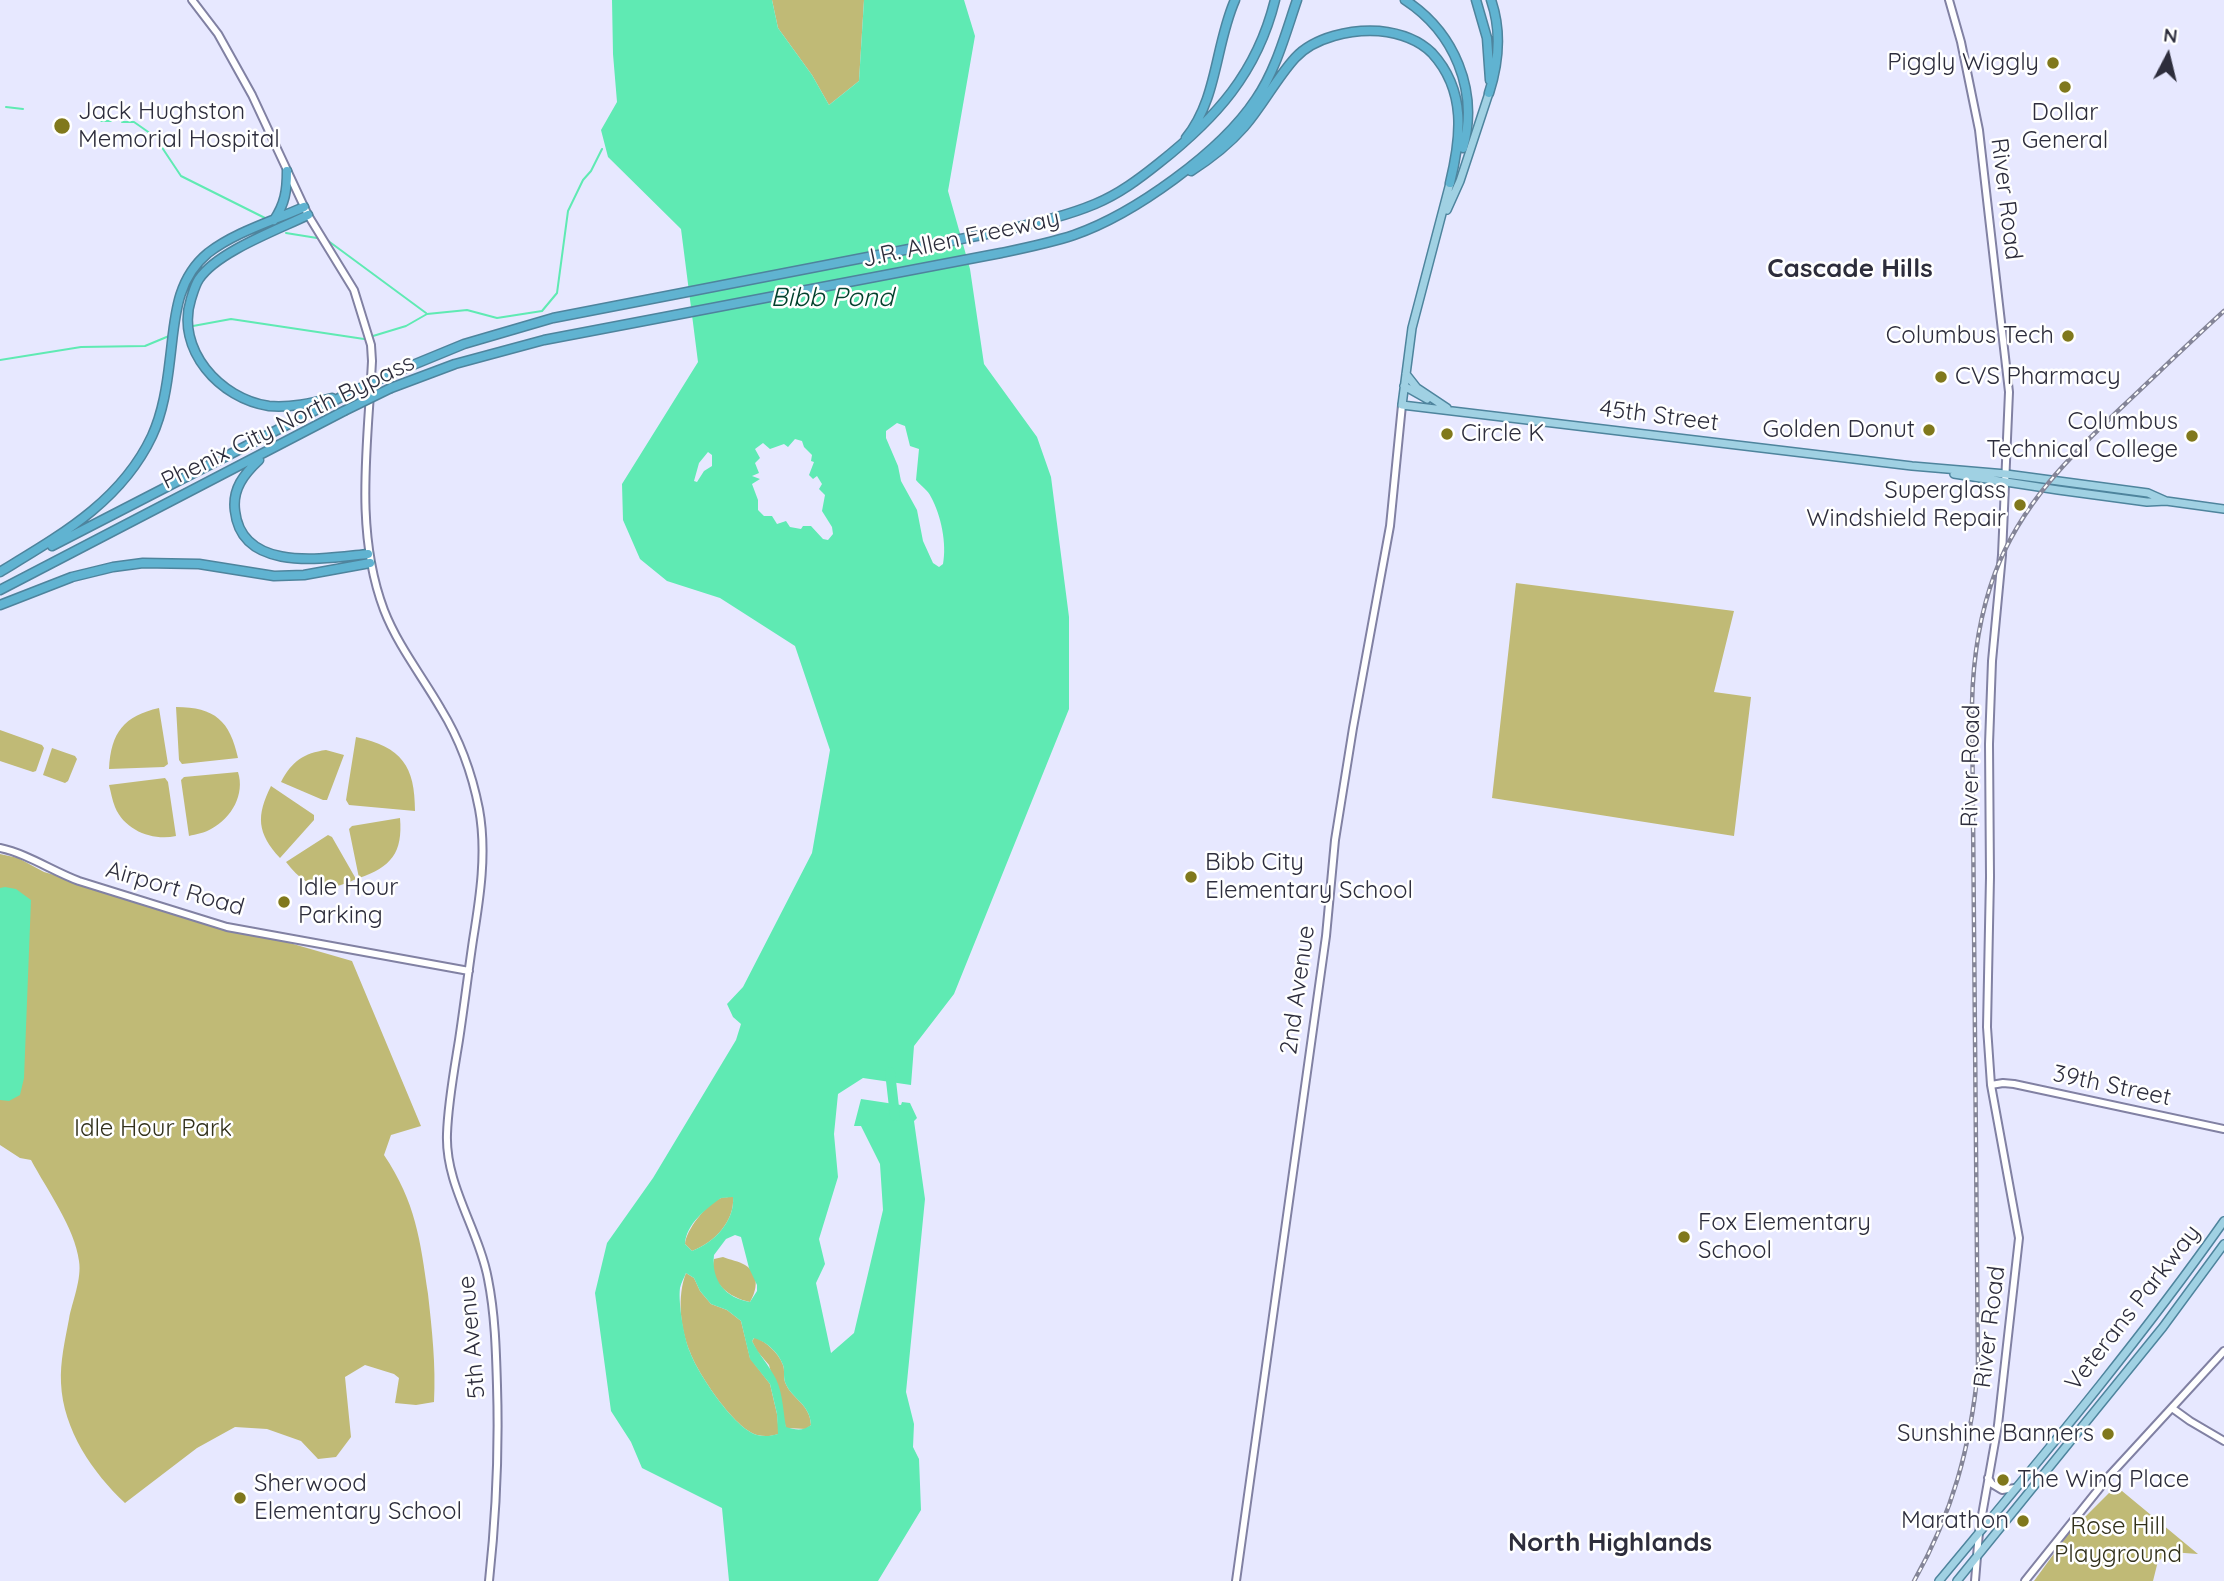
<!DOCTYPE html>
<html>
<head>
<meta charset="utf-8">
<style>
	body { margin:0 }
	#map { position:relative; width:2224px; height:1581px; overflow:hidden; background:#e7e8ff; font-family:Quicksand,sans-serif }
	canvas { display:block }
	.north { position:absolute; left:2133px; top:21px; width:70px; height:70px; -webkit-text-stroke:5px #fff; paint-order:stroke; rotate:7deg; font-size:19px; font-weight:700; line-height:28px; text-align:center; color:#2d2d3c }
	.north::after { content:''; display:block; margin:auto; width:24px; height:32px; background:#2d2d3c; clip-path:polygon(50% 0,100% 100%,50% 72%,0 100%) }
</style>
</head>
<body>
<div id="map">
<canvas width="2224" height="1581"></canvas>
<div class="north">N</div>
</div>
<script>
const context = document.querySelector('canvas').getContext('2d');
context.lineJoin = 'round';
function fill(path, color) {
  context.fillStyle = color;
  context.fill(path, 'evenodd');
}
function trace(path, color, width, dash) {
  context.strokeStyle = color;
  context.lineWidth = width;
  context.lineCap = dash ? 'butt' : 'round';
  context.setLineDash(dash || []);
  context.stroke(path);
}
function label(font, color, halo, rows, align = 'center') {
  context.font = font + ' Quicksand,sans-serif';
  context.lineWidth = 5;
  context.setLineDash([]);
  context.textBaseline = 'middle';
  context.strokeStyle = halo;
  context.fillStyle = color;
  for (const [text, x, y, turn = 0] of rows) {
    context.save();
    context.translate(x, y);
    context.rotate((+turn || 0) * Math.PI / 180);
    context.textAlign = isNaN(turn) ? turn : align;
    if (halo) context.strokeText(text, 0, 0);
    context.fillText(text, 0, 0);
    context.restore();
  }
}
fill(new Path2D(`
	M 772,0 L 864,0 L 859,81 L 829,105 L 812,75 L 778,28 Z
	M 1516,583 L 1734,611 L 1714,692 L 1751,697 L 1734,836 L 1492,798 Z
	M 176,707 C 215,707 230,721 238,758 L 182,764 L 179,760 Z
	M 159,708 L 168,764 L 164,767 L 109,769 C 111,732 124,716 159,708 Z
	M 0,730 L 42,745 L 44,748 L 36,771 L 33,772 L 0,761 Z
	M 356,737 C 402,747 415,766 415,811 L 349,805 L 346,800 Z
	M 52,748 L 75,756 L 77,759 L 68,781 L 65,783 L 43,775 Z
	M 326,750 L 344,755 L 327,800 L 323,800 L 281,782 C 292,761 304,753 326,750 Z
	M 238,772 C 245,794 232,818 211,829 C 205,833 196,834 189,836 L 181,780 L 184,777 Z
	M 165,778 L 168,782 L 176,836 C 153,841 125,831 115,807 C 112,800 111,792 109,785 Z
	M 271,786 L 314,815 L 314,820 L 280,858 C 257,833 256,816 271,786 Z
	M 400,818 C 403,853 391,867 359,878 L 349,829 L 352,826 Z
	M 328,835 L 332,837 L 356,879 C 325,894 307,889 286,862 Z
	M 0,854 L 18,858 L 44,872 L 352,961 L 421,1126 L 391,1135 L 384,1155 C 416,1203 420,1239 428,1294 C 432,1330 436,1365 434,1402 L 416,1405 L 395,1403 L 399,1378 L 394,1374 L 365,1365 L 345,1377 L 351,1437 L 336,1457 L 318,1459 L 301,1441 L 267,1429 L 235,1427 L 197,1448 L 125,1503 C 93,1473 63,1430 61,1383 C 60,1362 65,1340 69,1319 C 72,1302 82,1279 79,1261 C 75,1228 47,1190 31,1160 L 20,1158 L 0,1145 Z
	M 733,1197 C 735,1221 714,1243 692,1251 L 685,1244 C 686,1230 707,1203 721,1198 C 721,1197 732,1197 733,1197 Z
	M 723,1257 C 730,1260 739,1261 745,1265 C 760,1274 757,1290 750,1302 C 730,1298 708,1282 714,1259 Z
	M 686,1273 L 694,1278 L 700,1291 L 711,1304 L 727,1310 L 741,1321 L 750,1358 L 770,1384 L 777,1414 L 779,1434 C 772,1436 765,1437 757,1435 C 735,1429 698,1374 690,1352 C 680,1328 677,1296 686,1273 Z
	M 755,1337 C 767,1343 778,1352 783,1365 C 785,1370 783,1376 785,1382 C 791,1399 810,1403 811,1425 L 806,1429 L 786,1428 L 769,1365 L 757,1351 L 752,1341 Z
	M 2116,1486 L 2198,1554 L 2171,1552 L 2158,1561 L 2153,1581 L 2034,1581 L 2069,1533 Z`), '#c0ba76');
fill(new Path2D(`
	M 612,0 L 772,0 L 778,28 L 812,75 L 829,105 L 859,81 L 864,0 L 964,0 L 975,36 L 948,191 L 970,269 L 984,364 L 1037,437 L 1051,477 L 1069,617 L 1069,709 L 954,994 L 914,1046 L 911,1085 L 863,1078 L 838,1094 L 834,1134 L 838,1177 L 819,1239 L 825,1264 L 816,1283 L 831,1353 L 854,1333 L 883,1210 L 880,1164 L 861,1126 L 854,1126 L 861,1099 L 901,1105 L 902,1102 L 910,1103 L 917,1118 L 914,1121 L 925,1199 L 906,1392 L 914,1424 L 913,1447 L 919,1459 L 921,1510 L 878,1581 L 729,1581 L 722,1508 L 642,1468 L 631,1442 L 611,1411 L 595,1293 L 607,1243 L 653,1178 L 736,1040 L 741,1024 L 733,1017 L 727,1004 L 743,987 L 812,853 L 830,750 L 795,646 L 720,598 L 667,581 L 640,559 L 623,520 L 622,484 L 698,362 L 681,229 L 608,157 L 601,130 L 617,102 L 613,54 ZM 897,423 L 905,426 L 910,446 L 919,449 L 916,480 C 921,486 928,490 931,497 C 941,515 947,544 943,564 L 939,567 L 933,563 L 923,541 L 917,510 L 901,481 L 898,466 L 886,438 L 886,431 ZM 795,439 L 802,441 L 804,447 L 812,455 L 811,461 L 814,462 L 809,475 L 813,479 L 817,476 L 822,484 L 819,489 L 825,495 L 822,511 L 832,527 L 833,534 L 828,540 L 823,539 L 811,526 L 803,526 L 801,529 L 790,527 L 786,521 L 777,524 L 772,516 L 764,516 L 758,510 L 758,500 L 752,484 L 760,479 L 752,476 L 759,473 L 755,463 L 760,458 L 755,449 L 763,443 L 770,449 L 784,444 L 788,447 ZM 708,452 L 712,455 L 712,466 L 704,471 L 697,482 L 694,481 L 699,463 ZM 733,1197 C 735,1221 714,1243 692,1251 L 685,1244 C 686,1224 706,1209 721,1198 ZM 735,1235 L 741,1237 L 749,1268 L 757,1285 L 757,1291 L 750,1302 C 725,1298 711,1280 714,1255 L 726,1239 ZM 686,1273 L 694,1278 L 700,1291 L 711,1304 L 727,1310 L 741,1321 L 750,1359 L 770,1384 L 777,1414 L 778,1434 C 771,1436 764,1437 757,1435 C 735,1429 698,1374 690,1352 C 684,1339 678,1302 680,1288 C 681,1283 684,1278 686,1273 ZM 754,1338 C 767,1342 778,1352 783,1365 C 785,1370 783,1376 785,1382 C 791,1399 810,1403 811,1425 C 803,1431 796,1430 786,1427 C 783,1411 783,1394 776,1379 C 769,1365 759,1355 752,1341 Z
	M 5,887 L 16,889 L 31,900 L 24,1078 L 20,1095 L 9,1101 L 0,1100 L 0,888 Z`), '#5feab3');
trace(new Path2D(`
	M 6,107 L 23,109
	M 101,121 L 111,121
	M 122,122 L 134,122 L 154,136
	M 159,143 L 181,176 L 267,219
	M 286,233 L 317,238
	M 327,240 L 426,313
	M 193,326 L 231,319 L 364,339
	M 373,336 L 406,326 L 427,314 L 467,310 L 497,318 L 542,311 L 557,293 L 568,211 L 583,180 L 591,171 L 602,149
	M 0,360 L 81,347 L 145,346 L 169,336`), '#5feab3', 2);
trace(new Path2D(`
	M 890,1072 L 895,1116`), '#5feab3', 10);
const secondary = new Path2D(`
	M 192,0 L 218,34 L 252,95 L 308,215 L 354,290 L 371,345 L 372,361 C 368,443 354,531 384,610 C 398,646 422,676 441,709 C 460,740 472,773 479,809 C 487,852 480,897 473,940 C 468,974 464,1007 459,1040 C 454,1071 448,1103 447,1134 C 445,1185 479,1230 488,1279 C 495,1314 496,1350 497,1386 C 499,1451 496,1516 489,1581
	M 1949,0 L 1961,42 L 1979,130 L 2009,392 L 2002,555 L 1992,661 L 1989,744 L 1990,877 L 1987,1027 L 1991,1085 L 2019,1238 L 1998,1425 L 1979,1532 L 1975,1581
	M 0,848 C 28,854 52,871 79,881 L 227,927 L 469,971
	M 1991,1085 L 2003,1083 L 2014,1084 L 2224,1129
	M 2172,1408 L 2190,1421 L 2224,1441
	M 1988,1478 L 1992,1484 L 2002,1490 L 2015,1488
	M 1236,1581 L 1326,936 L 1335,840 L 1353,728 L 1390,526 L 1402,405
	M 2025,1581 L 2110,1475 L 2224,1351`);
const primary = new Path2D(`
	M 1450,183 L 1412,328 L 1402,405 L 1912,466 L 2006,474 L 2148,493 L 2166,501
	M 1447,210 L 1460,181 L 1489,93
	M 1406,374 L 1417,388 L 1447,408
	M 1404,386 L 1427,399
	M 1954,474 L 2058,490 L 2147,502 L 2166,501 L 2224,509
	M 1939,1581 C 2036,1464 2136,1346 2224,1221
	M 1957,1581 L 2163,1327 L 2224,1244`);
const highway = new Path2D(`
	M 1405,0 C 1454,32 1479,90 1463,148
	M 1476,0 L 1487,38 L 1490,80
	M 1489,93 C 1499,62 1502,32 1491,0
	M 1186,138 C 1218,98 1215,45 1235,0
	M 1191,171 C 1210,159 1230,143 1244,127 C 1263,105 1276,79 1295,58 C 1314,37 1352,29 1379,31 C 1398,33 1418,39 1432,53 C 1467,91 1461,138 1450,183
	M 308,215 C 277,230 217,252 199,279 C 195,285 193,293 191,299 C 175,349 220,399 269,406 C 290,408 312,403 332,398
	M 274,220 C 285,204 287,190 287,171
	M 391,374 L 464,344 L 553,318 L 997,232 C 1030,224 1064,217 1095,204 C 1119,194 1139,179 1159,163 C 1216,118 1257,73 1275,0
	M 391,388 L 455,364 L 544,340 L 1001,253 C 1025,248 1050,243 1074,235 C 1134,214 1221,152 1256,99 C 1276,70 1286,32 1297,0
	M 259,460 C 244,474 232,489 235,511 C 242,574 327,558 368,554
	M 52,546 L 345,395
	M 0,572 C 59,536 121,502 152,436 C 163,412 167,385 170,359 C 175,320 175,280 208,253 C 235,232 273,221 304,207
	M 0,590 L 344,411
	M 0,605 L 72,577 L 113,567 L 143,563 L 199,564 L 274,576 L 304,575 L 370,563`);
trace(secondary, '#8181a3', 10);
trace(primary, '#4e849d', 10);
trace(highway, '#4e849d', 11);
trace(secondary, '#fff', 6);
trace(primary, '#a0d1e3', 7);
trace(highway, '#60b3d1', 8);
const rail = new Path2D(`
	M 1914,1581 C 1953,1512 1970,1448 1978,1370 L 1972,704 C 1973,659 1979,616 1995,573 C 2021,504 2071,455 2123,406 C 2157,374 2190,342 2224,311`);
trace(rail, '#848598', 4.5);
trace(rail, '#fff', 2, [5]);
const highwayBridge = new Path2D(`
	M 345,395 L 391,374
	M 344,411 L 391,388`);
trace(highwayBridge, '#4e849d', 11, []);
trace(highwayBridge, '#60b3d1', 8);
for (const [x, y, r, color] of [
	[2053,63,7,"#80781c"],
	[2065,87,7,"#80781c"],
	[62,126,9,"#80781c"],
	[2068,336,7,"#80781c"],
	[1941,377,7,"#80781c"],
	[1929,430,7,"#80781c"],
	[1447,434,7,"#80781c"],
	[2192,436,7,"#80781c"],
	[2020,505,7,"#80781c"],
	[1191,877,7,"#80781c"],
	[284,902,7,"#80781c"],
	[1684,1237,7,"#80781c"],
	[2108,1434,7,"#80781c"],
	[2003,1480,7,"#80781c"],
	[240,1498,7,"#80781c"],
	[2023,1521,7,"#80781c"]
]) {
  const dot = new Path2D();
  dot.arc(x, y, r, 0, 2 * Math.PI);
  context.fillStyle = color;
  context.fill(dot);
  trace(dot, '#fff', 2.5);
}
label('24px', '#2d2d3c', '#fff', [
	["Piggly Wiggly",2039,63,"right"],
	["Jack Hughston",78,112],
	["Memorial Hospital",78,140],
	["Dollar",2065,113,"center"],
	["General",2065,141,"center"],
	["Columbus Tech",2054,336,"right"],
	["CVS Pharmacy",1955,377],
	["Columbus",2178,422,"right"],
	["Technical College",2178,450,"right"],
	["Golden Donut",1915,430,"right"],
	["Circle K",1461,434],
	["Superglass",2006,491,"right"],
	["Windshield Repair",2006,519,"right"],
	["Bibb City",1205,863],
	["Elementary School",1205,891],
	["Idle Hour",298,888],
	["Parking",298,916],
	["Fox Elementary",1698,1223],
	["School",1698,1251],
	["Sunshine Banners",2094,1434,"right"],
	["The Wing Place",2017,1480],
	["Sherwood",254,1484],
	["Elementary School",254,1512],
	["Marathon",2009,1521,"right"]
], 'left');
label('24px', '#2d2d3c', '#fff', [
	["River Road",2006,199,83],
	["J.R. Allen Freeway",961,239,-12],
	["45th Street",1659,416,7],
	["Phenix City North Bypass",288,422,-26],
	["River Road",1971,766,-89],
	["Airport Road",175,889,16],
	["2nd Avenue",1298,990,-82],
	["39th Street",2112,1086,12],
	["Veterans Parkway",2133,1308,-52],
	["River Road",1990,1327,-83],
	["5th Avenue",472,1337,-95]
]);
label('24px', '#32311c', '#fff', [
	["Idle Hour Park",153,1129],
	["Rose Hill",2118,1527],
	["Playground",2118,1555]
]);
label('bold 26px', '#2d2d3c', '#fff', [
	["Cascade Hills",1850,269],
	["North Highlands",1610,1543]
]);
label('italic 26px', '#03422d', '#fff', [
	["Bibb Pond",832,298]
]);
</script>
</body>
</html>
